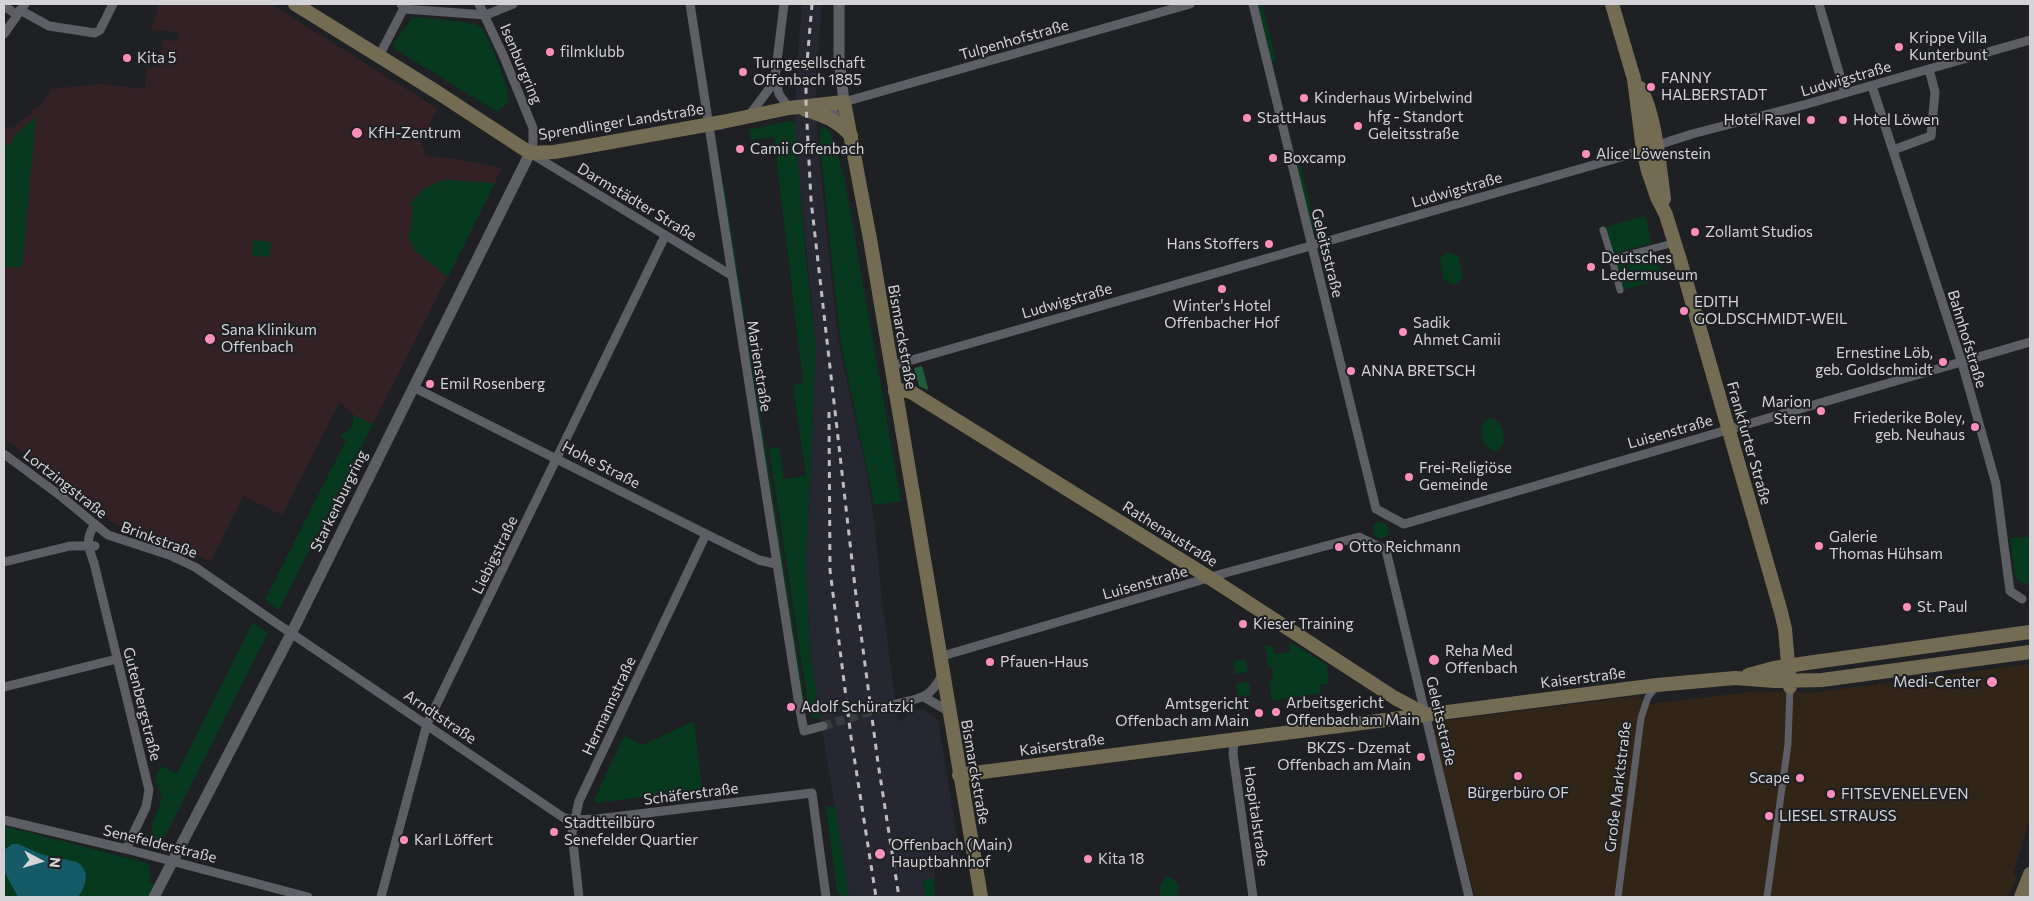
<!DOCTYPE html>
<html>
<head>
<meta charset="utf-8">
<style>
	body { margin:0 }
	#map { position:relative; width:2034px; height:901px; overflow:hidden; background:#1f2024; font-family:Commissioner,sans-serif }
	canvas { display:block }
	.frame { position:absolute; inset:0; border:5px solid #d4d4d7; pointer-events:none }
	.north { position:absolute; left:15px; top:836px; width:50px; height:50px; -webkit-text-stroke:4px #1f2024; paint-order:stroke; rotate:96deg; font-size:14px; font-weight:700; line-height:20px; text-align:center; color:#d4d4d7 }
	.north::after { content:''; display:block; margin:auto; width:18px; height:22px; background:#d4d4d7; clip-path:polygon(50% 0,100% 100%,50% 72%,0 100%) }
</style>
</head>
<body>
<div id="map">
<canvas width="2034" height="901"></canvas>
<div class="frame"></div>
<div class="north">N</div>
</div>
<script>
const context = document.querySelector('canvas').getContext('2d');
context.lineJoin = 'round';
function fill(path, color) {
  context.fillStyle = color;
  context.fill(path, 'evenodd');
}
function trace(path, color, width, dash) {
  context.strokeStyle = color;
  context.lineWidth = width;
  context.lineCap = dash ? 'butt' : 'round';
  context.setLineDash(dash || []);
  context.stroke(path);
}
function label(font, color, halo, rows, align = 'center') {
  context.font = font + ' Commissioner,sans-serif';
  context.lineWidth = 4;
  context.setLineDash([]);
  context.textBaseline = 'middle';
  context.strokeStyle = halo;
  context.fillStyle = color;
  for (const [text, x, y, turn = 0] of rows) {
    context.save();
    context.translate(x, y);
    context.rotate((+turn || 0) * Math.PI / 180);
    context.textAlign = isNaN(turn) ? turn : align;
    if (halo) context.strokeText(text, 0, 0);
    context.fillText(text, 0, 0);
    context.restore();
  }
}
fill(new Path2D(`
	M 2030,664 L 2030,820 L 2013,873 L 2017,877 L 2009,897 L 1475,897 L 1432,723 L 1434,722 L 1638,696 L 1649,704 L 1758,691 L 1811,693 Z`), '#312517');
fill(new Path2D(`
	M 802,4 L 822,4 L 816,77 L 817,135 L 829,256 L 838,339 L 866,470 L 875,526 L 882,600 L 898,721 L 905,719 L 909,711 L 917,709 L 925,710 L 938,720 L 961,862 L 934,868 L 935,879 L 923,881 L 926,897 L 849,897 L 810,655 L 806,563 L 816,346 L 795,136 L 796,77 Z`), '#262731');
fill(new Path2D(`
	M 159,4 L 271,4 L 438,109 L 420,140 L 426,156 L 456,159 L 502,168 L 373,424 L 354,415 L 340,402 L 282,515 L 243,496 L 210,562 L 186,548 L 113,523 L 64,483 L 4,439 L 4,128 L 15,127 L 41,104 L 49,94 L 50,89 L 100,84 L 145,89 L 147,67 L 160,67 L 163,40 L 178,41 L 178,32 L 151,30 Z`), '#342126');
fill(new Path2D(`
	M 1258,4 L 1262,4 L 1276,61 L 1272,62 Z
	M 413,17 C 424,18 473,21 479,26 C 488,32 504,78 508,90 L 507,94 L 509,101 L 497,112 L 394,48 L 394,43 Z
	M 36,117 L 22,267 L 4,267 L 4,146 L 11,143 L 15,135 Z
	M 789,121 L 795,122 L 806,260 L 816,346 L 806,563 L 810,655 L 821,718 L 811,717 L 807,696 L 769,448 L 779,447 L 784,479 L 806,476 L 793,386 L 803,382 L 774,137 L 751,140 L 749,130 Z
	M 822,126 L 830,131 L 844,176 L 901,501 L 874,505 L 840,338 L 819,135 Z
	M 1299,159 L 1317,232 L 1313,233 L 1295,160 Z
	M 447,180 L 495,183 L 448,277 L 414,250 L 407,233 L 410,233 L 413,207 L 410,206 C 419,190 429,184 447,180 Z
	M 721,184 L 724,184 L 745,319 L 743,320 Z
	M 1645,216 L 1652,243 L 1613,254 L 1605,227 Z
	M 253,240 L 271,242 L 270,257 L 252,256 Z
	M 1450,252 L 1458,256 L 1463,276 L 1461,281 L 1454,285 L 1444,280 L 1440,260 L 1442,256 Z
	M 1656,254 L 1663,278 L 1624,290 L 1617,265 Z
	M 745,328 L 747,328 L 805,702 L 803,702 Z
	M 354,415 L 373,424 L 279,610 L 265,600 L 346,440 L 340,437 L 352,427 Z
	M 1489,418 C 1502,419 1504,433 1504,444 L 1497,451 C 1484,451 1480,435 1482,424 Z
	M1373 530a8 8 0 1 1 16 0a8 8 0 1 1-16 0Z
	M 2030,537 L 2030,583 C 2024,584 2018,583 2015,576 L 2010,538 Z
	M 253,622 L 268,633 L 161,844 L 153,844 L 152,825 L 162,799 L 155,777 L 161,766 L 177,774 Z
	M 1289,643 L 1292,643 L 1327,665 L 1329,684 L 1320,685 L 1321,693 L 1272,701 L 1269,680 L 1273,679 L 1272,666 L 1268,667 L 1265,645 L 1273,646 L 1274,654 L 1290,652 Z
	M 1246,659 L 1248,672 L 1235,674 L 1233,661 Z
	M 1249,682 L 1251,695 L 1238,696 L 1236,683 Z
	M 694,721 L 702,789 L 596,803 L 594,800 L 624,736 L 643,745 Z
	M 835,806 L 849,897 L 842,897 L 837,893 L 826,807 Z
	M 4,826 L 147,863 L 150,865 L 148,870 L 151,873 L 149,881 L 154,884 L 149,897 L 4,897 Z
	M 1166,877 L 1171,877 C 1179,882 1180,889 1177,897 L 1160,897 L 1160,886 Z
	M 934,878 L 935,897 L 926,897 L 923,881 Z`), '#06391e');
fill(new Path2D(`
	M 922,366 L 928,388 L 927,390 L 919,386 L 914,368 Z`), '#1f5c39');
fill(new Path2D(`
	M 12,844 L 18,844 L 41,854 L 77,862 C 91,871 86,886 78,897 L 18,897 L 4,871 L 4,850 Z`), '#145b67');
trace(new Path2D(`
	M 823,726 L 896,704`), '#3a3b3f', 9, [9, 4.5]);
trace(new Path2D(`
	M 826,111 L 835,112 L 836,116 L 826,113 Z
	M 1603,230 L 1612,259 L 1674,243
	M 1612,259 L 1620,290
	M 1618,897 L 1641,718 L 1648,697 L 1657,686
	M 1767,897 L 1788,744 L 1790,687`), '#5e5f64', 7);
trace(new Path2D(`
	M 401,4 L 404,9 L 486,15 L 513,4
	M 479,4 L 504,57 L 533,128 L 533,143 L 530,153 L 731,275
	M 690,4 L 799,705 L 804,731 L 823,726
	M 1253,4 L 1376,509 L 1404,524 L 2030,342
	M 1819,4 L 1845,93
	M 4,6 L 16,14
	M 20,10 L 49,26 L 95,33 L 100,30 L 113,4
	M 4,34 L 25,4
	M 379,56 L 406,4
	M 775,78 L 779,94 L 789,108
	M 1872,86 L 1962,363 L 1996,484 L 2010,591 L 2022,599
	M 844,102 L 1190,4
	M 748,117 L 769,89 L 775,78 L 784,4
	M 1893,150 L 1931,136 L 1935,92 L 1929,69
	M 891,366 L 1611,160 L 1692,134 L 1807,104 L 2030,40
	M 413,387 L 706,534 L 759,560 L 776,564
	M 4,454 L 62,497 L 108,535 L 169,555 L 195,567 L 276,623 L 564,818 L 574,820 L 597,819 L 812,793 L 826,897
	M 95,524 C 85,539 88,547 94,563 L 149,790 L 146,807 L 126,849
	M 4,562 L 70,546 L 95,546
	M 939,657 L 1225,573 L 1359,537 L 1386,550 L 1469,897
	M 4,687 L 117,659
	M 924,697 L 948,711
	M 896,704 C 920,698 930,699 942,675
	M 1234,739 L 1233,754 L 1253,897
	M 4,820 L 126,849 L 308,897
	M 381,897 L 427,724 L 665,236
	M 579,897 L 572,833 L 579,801 L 706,534`), '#5e5f64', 9);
trace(new Path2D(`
	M 839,4 L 839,57 L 844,102
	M 154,897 L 291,634 L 530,153`), '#5e5f64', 11);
trace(new Path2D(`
	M 295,4 L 437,92 L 530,153 L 554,152 L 572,149 L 722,122 L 789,108 L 844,102 L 870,239 L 981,897
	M 1612,4 L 1634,79 L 1643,150 L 1648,171 L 1657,197 L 1666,215 L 1680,260 L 1781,612 L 1785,629 L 1790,687
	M 1640,88 C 1655,111 1660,170 1664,199
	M 804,109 C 822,115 838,120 851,136
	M 895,391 L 901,390 L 911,392 L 1210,578 L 1395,698 L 1425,714
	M 1748,675 L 1774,668 L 1807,663 L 2030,632
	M 959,775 L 1657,685 L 1735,678 L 1775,681 L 1822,680 L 2030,652
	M 2021,897 L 2030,874`), '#746c52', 14);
trace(new Path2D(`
	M 812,4 L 806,74 L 806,104 L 811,200 L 856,596 L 878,763 L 899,897
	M 829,412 L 830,570 L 851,737 L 876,897`), '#bdbdc0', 3, [6, 6]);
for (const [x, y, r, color] of [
	[1899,47,5,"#fe8ebb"],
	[550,52,5,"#fe8ebb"],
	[127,58,5,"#fe8ebb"],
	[743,72,5,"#fe8ebb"],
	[1651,87,5,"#fe8ebb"],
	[1304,98,5,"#fe8ebb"],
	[1247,118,5,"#fe8ebb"],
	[1811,120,5,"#fe8ebb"],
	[1843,120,5,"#fe8ebb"],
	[1358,126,5,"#fe8ebb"],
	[357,133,6,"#fe8ebb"],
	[740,149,5,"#fe8ebb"],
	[1586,154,5,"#fe8ebb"],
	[1273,158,5,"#fe8ebb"],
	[1695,232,5,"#fe8ebb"],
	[1269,244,5,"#fe8ebb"],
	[1591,267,5,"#fe8ebb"],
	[1222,289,5,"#fe8ebb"],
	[1684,311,5,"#fe8ebb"],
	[1403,332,5,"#fe8ebb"],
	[210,339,6,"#fe8ebb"],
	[1943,362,5,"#fe8ebb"],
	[1351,371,5,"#fe8ebb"],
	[430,384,5,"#fe8ebb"],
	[1821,411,5,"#fe8ebb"],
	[1975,427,5,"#fe8ebb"],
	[1409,477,5,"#fe8ebb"],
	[1819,546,5,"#fe8ebb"],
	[1339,547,5,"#fe8ebb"],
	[1907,607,5,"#fe8ebb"],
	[1243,624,5,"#fe8ebb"],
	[1434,660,6,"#fe8ebb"],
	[990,662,5,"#fe8ebb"],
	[1992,682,6,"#fe8ebb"],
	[791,707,5,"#fe8ebb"],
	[1276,712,5,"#fe8ebb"],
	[1259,713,5,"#fe8ebb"],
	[1421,757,5,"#fe8ebb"],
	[1518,776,5,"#fe8ebb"],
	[1800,778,5,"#fe8ebb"],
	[1831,794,5,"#fe8ebb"],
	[1769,816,5,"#fe8ebb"],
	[554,832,5,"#fe8ebb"],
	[404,840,5,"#fe8ebb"],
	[880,854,6,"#fe8ebb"],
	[1088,859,5,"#fe8ebb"]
]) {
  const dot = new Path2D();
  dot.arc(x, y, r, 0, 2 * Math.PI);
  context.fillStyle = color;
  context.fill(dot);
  trace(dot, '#1f2024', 2);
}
label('15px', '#d4d4d7', '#1f2024', [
	["Krippe Villa",1909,38],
	["Kunterbunt",1909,55],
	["filmklubb",560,52],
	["Kita 5",137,58],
	["Turngesellschaft",753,63],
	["Offenbach 1885",753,80],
	["FANNY",1661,78],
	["HALBERSTADT",1661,95],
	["Kinderhaus Wirbelwind",1314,98],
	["hfg - Standort",1368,117],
	["Geleitsstraße",1368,134],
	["StattHaus",1257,118],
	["Hotel Ravel",1801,120,"right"],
	["Hotel Löwen",1853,120],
	["KfH-Zentrum",368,133],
	["Camii Offenbach",750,149],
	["Alice Löwenstein",1596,154],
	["Boxcamp",1283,158],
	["Zollamt Studios",1705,232],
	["Hans Stoffers",1259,244,"right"],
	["Deutsches",1601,258],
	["Ledermuseum",1601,275],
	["EDITH",1694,302],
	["GOLDSCHMIDT-WEIL",1694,319],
	["Winter's Hotel",1222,306,"center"],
	["Offenbacher Hof",1222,323,"center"],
	["Sadik",1413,323],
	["Ahmet Camii",1413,340],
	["Sana Klinikum",221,330],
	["Offenbach",221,347],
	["Ernestine Löb,",1933,353,"right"],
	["geb. Goldschmidt",1933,370,"right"],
	["ANNA BRETSCH",1361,371],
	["Emil Rosenberg",440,384],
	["Marion",1811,402,"right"],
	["Stern",1811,419,"right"],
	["Friederike Boley,",1965,418,"right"],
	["geb. Neuhaus",1965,435,"right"],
	["Frei-Religiöse",1419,468],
	["Gemeinde",1419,485],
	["Galerie",1829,537],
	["Thomas Hühsam",1829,554],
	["Otto Reichmann",1349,547],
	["St. Paul",1917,607],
	["Kieser Training",1253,624],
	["Reha Med",1445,651],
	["Offenbach",1445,668],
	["Pfauen-Haus",1000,662],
	["Medi-Center",1981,682,"right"],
	["Arbeitsgericht",1286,703],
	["Offenbach am Main",1286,720],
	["Amtsgericht",1249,704,"right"],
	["Offenbach am Main",1249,721,"right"],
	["Adolf Schüratzki",801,707],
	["BKZS - Dzemat",1411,748,"right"],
	["Offenbach am Main",1411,765,"right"],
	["Scape",1790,778,"right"],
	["Bürgerbüro OF",1518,793,"center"],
	["FITSEVENELEVEN",1841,794],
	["LIESEL STRAUSS",1779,816],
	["Stadtteilbüro",564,823],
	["Senefelder Quartier",564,840],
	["Karl Löffert",414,840],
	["Offenbach (Main)",891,845],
	["Hauptbahnhof",891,862],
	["Kita 18",1098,859]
], 'left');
label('15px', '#d4d4d7', '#1f2024', [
	["Tulpenhofstraße",1014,40,-16],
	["Isenburgring",521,64,67],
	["Ludwigstraße",1846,79,-16],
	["Sprendlinger Landstraße",621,122,-9],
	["Ludwigstraße",1457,190,-16],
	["Darmstädter Straße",637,202,31],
	["Geleitsstraße",1327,253,76],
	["Ludwigstraße",1067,301,-16],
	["Bismarckstraße",902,337,80],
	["Bahnhofstraße",1967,339,73],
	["Marienstraße",759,366,81],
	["Luisenstraße",1670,432,-16],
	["Frankfurter Straße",1749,443,74],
	["Hohe Straße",601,465,27],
	["Lortzingstraße",65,484,38],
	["Starkenburgring",339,501,-64],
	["Rathenaustraße",1170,534,32],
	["Brinkstraße",159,540,20],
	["Liebigstraße",495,555,-64],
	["Luisenstraße",1145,583,-16],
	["Kaiserstraße",1583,678,-7],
	["Gutenbergstraße",142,704,76],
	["Hermannstraße",609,706,-65],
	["Arndtstraße",440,717,34],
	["Geleitsstraße",1441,721,77],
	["Kaiserstraße",1062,745,-8],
	["Bismarckstraße",975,772,80],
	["Große Marktstraße",1618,787,-83],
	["Schäferstraße",691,794,-7],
	["Hospitalstraße",1256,816,82],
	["Senefelderstraße",160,844,14]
]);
</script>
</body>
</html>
